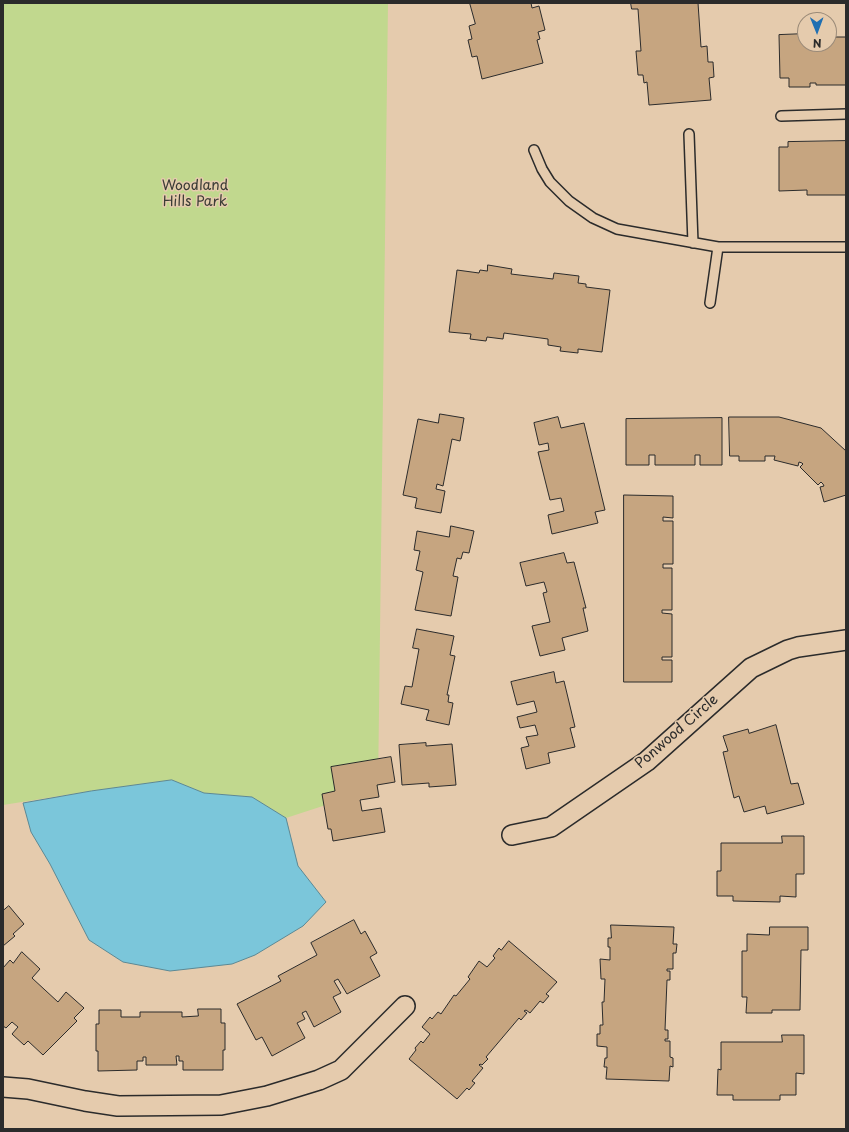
<!DOCTYPE html>
<html>
<head>
<meta charset="utf-8">
<style>
	body { margin:0 }
	#map { position:relative; width:849px; height:1132px; overflow:hidden; background:#e5cbad; font-family:"Playpen Sans",sans-serif }
	canvas { display:block }
	.frame { position:absolute; inset:0; border:4px solid #2b2b2b; pointer-events:none }
	.north { position:absolute; left:797px; top:12px; width:40px; height:40px; box-sizing:border-box; background:#e5cbad; border:1px solid #9b8b79; border-radius:50%; rotate:179deg; font-size:11px; font-weight:700; line-height:16px; text-align:center; color:#2b2b2b }
	.north::after { content:''; display:block; margin:auto; width:14px; height:18px; background:#1f6fb2; clip-path:polygon(50% 0,100% 100%,50% 72%,0 100%) }
</style>
</head>
<body>
<div id="map">
<canvas width="849" height="1132"></canvas>
<div class="frame"></div>
<div class="north">N</div>
</div>
<script>
const context = document.querySelector('canvas').getContext('2d');
context.lineJoin = 'round';
function fill(path, color) {
  context.fillStyle = color;
  context.fill(path, 'evenodd');
}
function trace(path, color, width, dash) {
  context.strokeStyle = color;
  context.lineWidth = width;
  context.lineCap = dash ? 'butt' : 'round';
  context.setLineDash(dash || []);
  context.stroke(path);
}
function label(font, color, halo, rows, align = 'center') {
  context.font = font + ' "Playpen Sans",sans-serif';
  context.lineWidth = 3;
  context.setLineDash([]);
  context.textBaseline = 'middle';
  context.strokeStyle = halo;
  context.fillStyle = color;
  for (const [text, x, y, turn = 0] of rows) {
    context.save();
    context.translate(x, y);
    context.rotate((+turn || 0) * Math.PI / 180);
    context.textAlign = isNaN(turn) ? turn : align;
    if (halo) context.strokeText(text, 0, 0);
    context.fillText(text, 0, 0);
    context.restore();
  }
}
fill(new Path2D(`
	M 3,3 L 388,3 L 378,788 L 286,818 L 252,797 L 204,793 L 172,780 L 91,791 L 3,805 Z`), '#c1d88e');
const water = new Path2D(`
	M 172,780 L 204,793 L 252,797 L 286,818 L 298,866 L 326,902 L 303,926 L 255,955 L 232,964 L 170,971 L 123,962 L 89,940 L 50,864 L 31,832 L 23,803 L 91,791 Z`);
fill(water, '#7bc6da');
trace(water, '#5b8894', 1);
const building = new Path2D(`
	M 470,3 L 531,3 L 532,8 L 539,6 L 545,30 L 538,32 L 540,39 L 537,40 L 543,63 L 482,79 L 477,56 L 472,57 L 468,40 L 472,39 L 469,26 L 475,24 Z
	M 631,3 L 698,3 L 701,47 L 707,46 L 708,62 L 713,62 L 714,77 L 709,78 L 711,100 L 649,105 L 647,82 L 644,83 L 643,75 L 638,75 L 636,51 L 641,51 L 638,9 L 632,9 Z
	M 805,34 L 805,44 L 829,44 L 829,37 L 846,37 L 846,85 L 816,85 L 816,83 L 810,83 L 810,87 L 789,87 L 789,78 L 780,78 L 779,35 Z
	M 846,141 L 846,195 L 807,195 L 807,190 L 779,191 L 779,147 L 788,147 L 788,142 Z
	M 488,265 L 512,269 L 511,274 L 553,279 L 554,273 L 579,276 L 578,283 L 586,284 L 586,287 L 610,290 L 602,352 L 578,349 L 578,353 L 560,351 L 561,347 L 548,345 L 548,339 L 504,333 L 503,339 L 487,337 L 486,341 L 470,339 L 471,334 L 449,332 L 457,270 L 479,273 L 480,270 L 487,271 Z
	M 440,414 L 464,418 L 460,441 L 452,439 L 443,486 L 437,484 L 436,489 L 445,491 L 441,513 L 415,508 L 417,498 L 403,495 L 418,419 L 438,423 Z
	M 558,417 L 561,428 L 584,423 L 605,510 L 595,512 L 598,523 L 552,534 L 548,515 L 564,511 L 561,498 L 550,500 L 538,452 L 549,450 L 548,443 L 539,445 L 534,423 Z
	M 729,417 L 779,417 L 821,428 L 846,451 L 846,495 L 824,502 L 820,487 L 824,486 L 823,484 L 821,482 L 818,485 L 800,467 L 803,464 L 802,463 L 799,462 L 798,466 L 774,460 L 775,456 L 765,456 L 765,461 L 739,461 L 739,456 L 730,456 Z
	M 722,418 L 722,465 L 700,465 L 700,455 L 695,455 L 695,465 L 655,465 L 655,455 L 649,455 L 649,465 L 626,465 L 626,419 Z
	M 624,495 L 673,496 L 673,518 L 663,517 L 663,521 L 673,521 L 673,564 L 663,564 L 663,568 L 672,568 L 672,610 L 662,610 L 662,613 L 672,614 L 672,657 L 662,657 L 662,660 L 672,660 L 672,682 L 624,682 Z
	M 451,526 L 474,531 L 469,553 L 463,552 L 461,559 L 457,558 L 453,576 L 458,577 L 451,616 L 415,610 L 423,572 L 416,570 L 420,551 L 414,550 L 417,531 L 449,537 Z
	M 564,553 L 567,563 L 574,562 L 586,608 L 583,608 L 588,631 L 562,638 L 565,650 L 540,656 L 532,626 L 550,622 L 543,593 L 547,592 L 544,582 L 526,586 L 520,563 Z
	M 417,629 L 454,636 L 450,655 L 455,656 L 447,695 L 449,695 L 448,702 L 453,703 L 449,725 L 426,720 L 429,710 L 401,704 L 405,686 L 412,687 L 419,649 L 413,648 Z
	M 554,672 L 556,683 L 564,681 L 575,727 L 570,728 L 575,747 L 548,753 L 550,763 L 526,769 L 521,748 L 529,746 L 526,737 L 538,735 L 535,725 L 520,728 L 517,717 L 537,712 L 534,701 L 517,705 L 511,682 Z
	M 776,725 L 791,784 L 798,783 L 804,804 L 767,814 L 765,806 L 744,812 L 739,796 L 734,798 L 723,752 L 728,751 L 723,736 L 748,729 L 749,733 Z
	M 426,743 L 426,746 L 452,744 L 456,785 L 429,787 L 429,783 L 402,785 L 399,745 Z
	M 391,757 L 395,782 L 377,785 L 379,797 L 360,800 L 362,811 L 381,808 L 385,832 L 333,841 L 331,829 L 328,829 L 322,794 L 335,791 L 331,767 Z
	M 782,836 L 804,836 L 804,874 L 796,874 L 796,897 L 780,896 L 780,902 L 733,901 L 733,896 L 717,896 L 717,871 L 721,871 L 721,843 L 782,843 Z
	M 9,906 L 24,924 L 13,934 L 15,936 L 3,946 L 3,911 Z
	M 354,920 L 361,934 L 365,931 L 377,953 L 370,957 L 380,976 L 347,994 L 338,979 L 334,981 L 341,993 L 333,997 L 341,1012 L 314,1027 L 306,1011 L 302,1013 L 305,1019 L 297,1023 L 305,1038 L 272,1056 L 262,1037 L 256,1040 L 237,1004 L 281,981 L 278,976 L 317,955 L 311,943 Z
	M 611,925 L 674,927 L 673,944 L 677,944 L 676,953 L 673,953 L 673,969 L 667,969 L 667,971 L 670,971 L 670,980 L 667,980 L 665,1030 L 668,1030 L 668,1039 L 665,1039 L 665,1041 L 670,1041 L 670,1057 L 673,1058 L 673,1067 L 670,1066 L 669,1081 L 606,1079 L 607,1067 L 604,1067 L 605,1058 L 607,1058 L 607,1047 L 597,1046 L 597,1034 L 600,1034 L 600,1025 L 603,1025 L 602,1002 L 604,1002 L 605,979 L 601,979 L 600,959 L 610,960 L 610,947 L 608,947 L 608,938 L 611,938 Z
	M 770,927 L 808,927 L 808,950 L 801,950 L 800,1010 L 772,1010 L 772,1013 L 746,1013 L 747,997 L 742,997 L 742,951 L 747,951 L 747,934 L 769,935 Z
	M 509,941 L 557,982 L 546,994 L 549,996 L 543,1003 L 540,1001 L 530,1013 L 526,1010 L 524,1011 L 527,1013 L 521,1020 L 519,1018 L 486,1057 L 488,1059 L 482,1065 L 480,1064 L 479,1065 L 483,1068 L 472,1081 L 475,1083 L 469,1090 L 467,1088 L 457,1099 L 409,1059 L 416,1050 L 415,1048 L 421,1041 L 423,1043 L 430,1034 L 422,1027 L 430,1017 L 432,1019 L 438,1012 L 441,1014 L 454,995 L 456,996 L 470,979 L 468,977 L 479,961 L 487,967 L 495,958 L 493,956 L 499,948 L 501,950 Z
	M 22,952 L 40,969 L 32,978 L 58,1002 L 66,992 L 84,1008 L 74,1018 L 77,1021 L 43,1055 L 28,1041 L 24,1045 L 12,1034 L 18,1027 L 12,1022 L 6,1028 L 3,1026 L 3,968 L 10,960 L 13,963 Z
	M 198,1009 L 221,1009 L 221,1023 L 225,1023 L 225,1050 L 223,1050 L 223,1070 L 183,1070 L 183,1061 L 179,1061 L 179,1056 L 176,1056 L 177,1065 L 146,1065 L 146,1057 L 143,1057 L 143,1061 L 137,1061 L 137,1070 L 98,1071 L 98,1051 L 96,1051 L 96,1024 L 99,1024 L 99,1010 L 121,1010 L 121,1017 L 140,1017 L 140,1012 L 182,1012 L 182,1017 L 198,1016 Z
	M 782,1035 L 804,1035 L 804,1074 L 796,1073 L 796,1095 L 780,1095 L 780,1100 L 733,1100 L 733,1095 L 717,1095 L 718,1069 L 721,1070 L 721,1042 L 782,1042 Z`);
fill(building, '#c6a580');
trace(building, '#2b2b2b', 1);
const lane = new Path2D(`
	M 781,116 L 846,114
	M 689,134 L 693,243
	M 534,150 L 542,169 L 550,182 L 569,201 L 593,218 L 617,229 L 718,247 L 846,247
	M 710,303 L 718,247`);
const street = new Path2D(`
	M 512,835 L 551,827 L 647,761 L 751,668 L 788,650 L 798,647 L 846,640
	M 3,1087 L 28,1089 L 85,1101 L 118,1106 L 221,1105 L 267,1096 L 319,1080 L 341,1070 L 405,1006`);
trace(lane, '#2b2b2b', 12);
trace(street, '#2b2b2b', 22);
trace(lane, '#e5cbad', 9);
trace(street, '#e5cbad', 19);
label('14px', '#3a3c35', '#e5cbad', [
	["Woodland",195,186],
	["Hills Park",195,202]
]);
label('14px', '#2b2b2b', '#e5cbad', [
	["Ponwood Circle",677,732,-41]
]);
</script>
</body>
</html>
